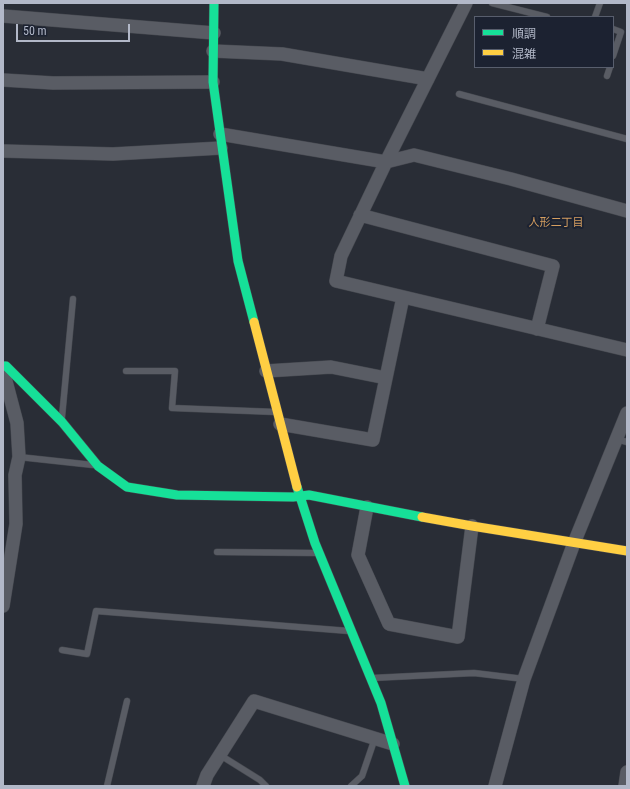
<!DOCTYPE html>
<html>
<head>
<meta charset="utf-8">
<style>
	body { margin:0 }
	#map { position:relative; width:630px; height:789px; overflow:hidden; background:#292d36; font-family:"Roboto Condensed","Noto Sans JP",sans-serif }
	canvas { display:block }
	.frame { position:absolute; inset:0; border:4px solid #b2b8c8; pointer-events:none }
	.legend { position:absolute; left:474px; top:16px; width:140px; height:52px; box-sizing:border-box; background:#1c2231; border:1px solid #585e6d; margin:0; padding:5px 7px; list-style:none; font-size:12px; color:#b2b8c8 }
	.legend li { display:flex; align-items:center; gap:8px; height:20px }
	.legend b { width:20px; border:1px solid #585e6d }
	.scale { position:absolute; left:16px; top:24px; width:114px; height:18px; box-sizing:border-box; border:2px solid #b2b8c8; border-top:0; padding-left:5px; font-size:12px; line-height:14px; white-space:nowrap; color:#b2b8c8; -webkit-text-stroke:3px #1c2231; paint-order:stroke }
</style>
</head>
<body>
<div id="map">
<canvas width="630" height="789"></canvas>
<div class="frame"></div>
<ul class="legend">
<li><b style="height:5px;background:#16e098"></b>順調</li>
<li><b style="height:5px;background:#ffcf43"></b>混雑</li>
</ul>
<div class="scale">50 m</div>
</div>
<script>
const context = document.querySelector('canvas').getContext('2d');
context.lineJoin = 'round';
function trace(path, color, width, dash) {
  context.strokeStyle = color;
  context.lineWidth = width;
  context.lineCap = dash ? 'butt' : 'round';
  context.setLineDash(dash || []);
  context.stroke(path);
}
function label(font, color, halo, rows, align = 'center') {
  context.font = font + ' "Roboto Condensed","Noto Sans JP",sans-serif';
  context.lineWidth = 4;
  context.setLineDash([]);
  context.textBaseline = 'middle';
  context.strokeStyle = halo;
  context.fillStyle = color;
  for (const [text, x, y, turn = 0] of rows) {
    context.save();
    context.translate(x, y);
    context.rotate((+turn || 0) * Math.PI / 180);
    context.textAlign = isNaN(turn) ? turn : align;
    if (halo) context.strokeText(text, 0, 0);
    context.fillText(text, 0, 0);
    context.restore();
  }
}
const lane = new Path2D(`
	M 492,3 L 547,17
	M 595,17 L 600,3
	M 613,29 L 621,32 L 613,56
	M 607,76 L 610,67
	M 459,94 L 627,139
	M 126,371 L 175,371 L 172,408 L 276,412
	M 62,417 L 73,299
	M 616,439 L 627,442
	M 19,457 L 93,465
	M 217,552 L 317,553
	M 62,650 L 87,654 L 96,611 L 349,631
	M 372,678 L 474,673 L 524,679
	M 220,755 L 260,780 L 266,786
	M 107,786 L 127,701
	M 351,786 L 362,776 L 375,738`);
const street = new Path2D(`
	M 466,3 L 386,162 L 341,256 L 336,281 L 627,350
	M 3,16 L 214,33
	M 213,51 L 282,54 L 428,79
	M 3,80 L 53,83 L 213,82
	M 220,134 L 386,162 L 414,155 L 511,179 L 627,211
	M 3,151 L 113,154 L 221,148
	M 360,215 L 553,266 L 537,329
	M 3,370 L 17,423 L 19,457 L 15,475 L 16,524 L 3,606
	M 266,371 L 331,367 L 386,378
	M 280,424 L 373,440 L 403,297
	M 367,507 L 358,555 L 389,624 L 458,637 L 472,526
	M 203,786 L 207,775 L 254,701 L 393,744
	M 495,786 L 524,679 L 574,543 L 627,413
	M 625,786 L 627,772`);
const fast = new Path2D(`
	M 214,3 L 213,82 L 238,261 L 254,322
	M 3,366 L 6,366 L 62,422 L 98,466 L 127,487 L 177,495 L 293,497 L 309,495 L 422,517
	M 297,487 L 315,543 L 381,703 L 405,786`);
const slow = new Path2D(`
	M 254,322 L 297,487
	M 422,517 L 472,526 L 627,551`);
trace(lane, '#45484f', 7);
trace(street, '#45484f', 14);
trace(fast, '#45484f', 10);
trace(slow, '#45484f', 10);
trace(lane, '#595c64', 6);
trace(street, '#595c64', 13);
trace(fast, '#16e098', 9);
trace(slow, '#ffcf43', 9);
label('11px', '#d59f60', '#1c2231', [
	["人形二丁目",556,223]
]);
</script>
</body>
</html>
